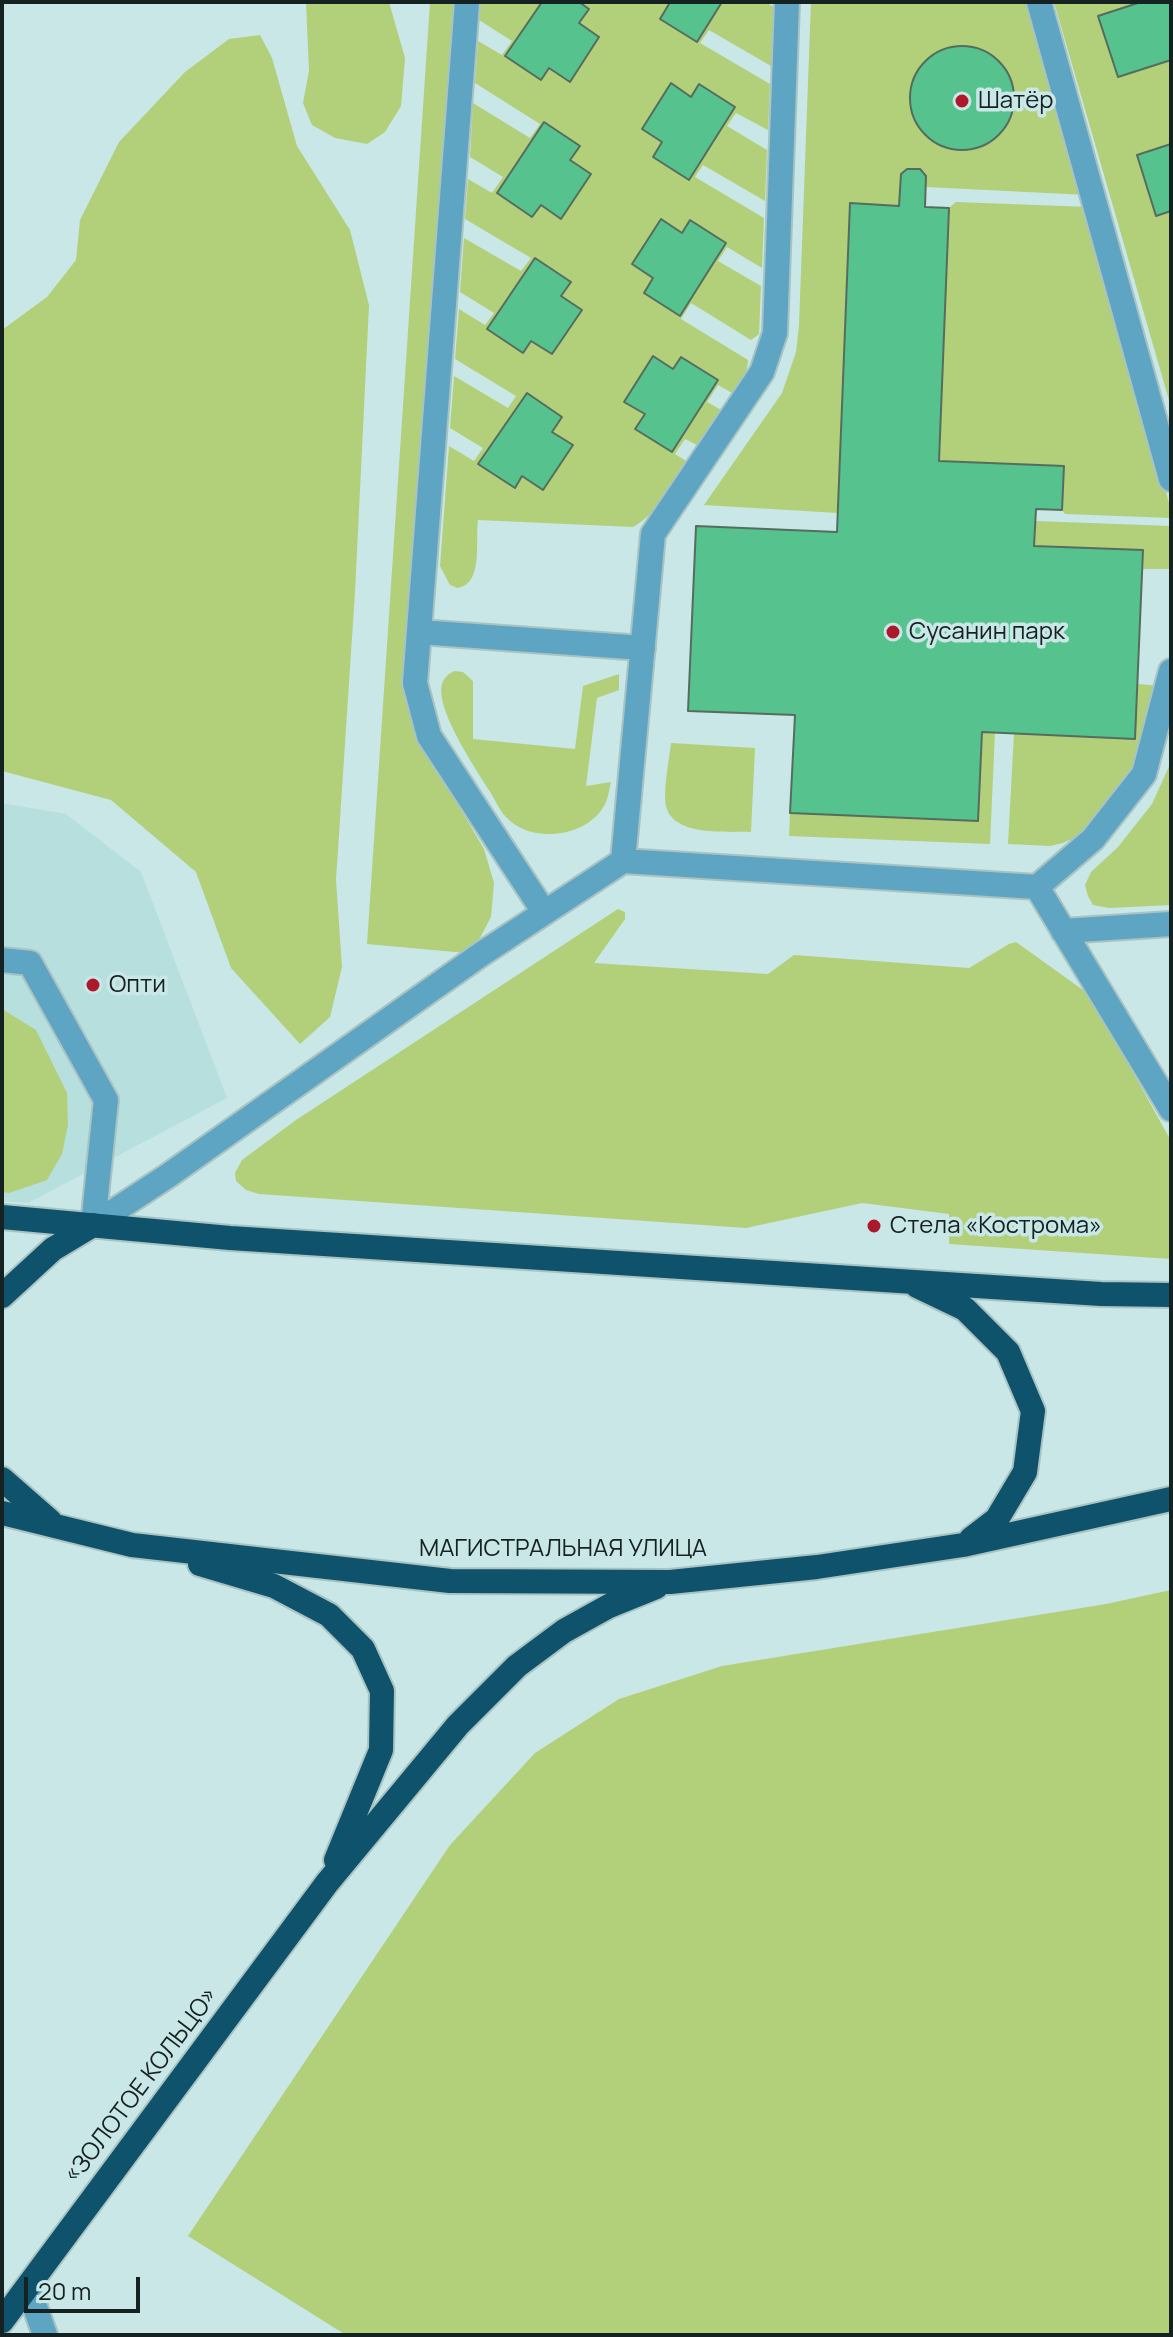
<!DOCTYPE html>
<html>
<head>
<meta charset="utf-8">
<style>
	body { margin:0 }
	#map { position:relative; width:1173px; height:2337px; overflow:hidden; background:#c9e7e6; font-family:Manrope,sans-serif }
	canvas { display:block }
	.frame { position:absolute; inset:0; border:4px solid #162121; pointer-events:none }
	.scale { position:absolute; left:24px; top:2277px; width:116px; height:36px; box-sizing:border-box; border:4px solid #162121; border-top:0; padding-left:10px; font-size:24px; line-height:28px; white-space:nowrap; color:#162121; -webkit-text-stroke:6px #c9e7e6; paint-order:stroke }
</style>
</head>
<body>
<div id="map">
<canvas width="1173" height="2337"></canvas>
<div class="frame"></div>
<div class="scale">20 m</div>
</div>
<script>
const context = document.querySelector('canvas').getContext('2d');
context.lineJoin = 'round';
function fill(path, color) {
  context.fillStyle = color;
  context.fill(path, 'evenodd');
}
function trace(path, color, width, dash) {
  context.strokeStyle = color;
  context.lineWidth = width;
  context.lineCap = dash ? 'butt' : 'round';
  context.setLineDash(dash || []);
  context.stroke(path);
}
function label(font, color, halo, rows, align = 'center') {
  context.font = font + ' Manrope,sans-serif';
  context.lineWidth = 7;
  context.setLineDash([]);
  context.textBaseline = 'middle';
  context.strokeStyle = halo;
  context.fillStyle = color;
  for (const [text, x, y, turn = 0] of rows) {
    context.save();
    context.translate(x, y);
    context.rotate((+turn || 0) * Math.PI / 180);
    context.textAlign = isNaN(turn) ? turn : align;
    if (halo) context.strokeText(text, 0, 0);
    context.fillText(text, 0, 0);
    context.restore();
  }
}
fill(new Path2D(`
	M 2,803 L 66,814 L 141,872 L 227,1098 L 28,1203 L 2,1201 Z`), '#b6dfdd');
fill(new Path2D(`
	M 306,2 L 389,2 L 405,58 L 401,106 L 385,132 L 367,144 L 335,138 L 312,125 L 303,103 L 309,71 Z
	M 430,2 L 455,2 L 405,682 L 420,741 L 484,849 L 494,883 L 491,917 L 480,938 L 466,953 L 367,944 Z
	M 481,2 L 765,2 L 774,7 L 771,66 L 709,30 L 700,43 L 770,84 L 768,130 L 736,113 L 727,126 L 767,150 L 765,201 L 703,165 L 695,177 L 764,218 L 762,268 L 727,247 L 718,261 L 761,286 L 759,334 L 751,340 L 691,303 L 681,319 L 748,360 C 748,372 741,384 734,394 L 718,385 L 707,402 L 723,411 L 699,446 L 685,439 L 675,454 L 688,462 C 672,486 658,513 633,527 L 478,520 C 475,540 484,585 457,588 L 450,585 L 440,566 L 449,446 L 474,461 L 483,448 L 450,428 L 454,376 L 508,408 L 516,396 L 455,359 L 459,309 L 485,325 L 494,313 L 460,292 L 464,238 L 521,271 L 531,258 L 465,219 L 468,179 L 492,193 L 503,177 L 470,157 L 473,103 L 530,138 L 540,124 L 475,83 L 478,41 L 502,55 L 512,41 L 479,20 Z
	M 811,2 L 1033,2 L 1087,195 L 926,187 L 924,172 C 918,167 905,167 901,174 L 899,206 L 851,204 L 838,513 L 704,505 L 782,393 L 796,352 L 799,325 Z
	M 1054,2 L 1171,2 L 1171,407 Z
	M 260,35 L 272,58 L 297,146 L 350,230 L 369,305 L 355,592 L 336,880 L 342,967 L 330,1017 L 300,1044 L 231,968 L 196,872 L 111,800 L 2,771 L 2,330 L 47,297 L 76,260 L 80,220 L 119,142 L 185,72 L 229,39 Z
	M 956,202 L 1089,207 L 1170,507 L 1171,518 L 1065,514 L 1062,510 L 1063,466 L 939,461 L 949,208 Z
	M 1035,521 L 1171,526 L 1171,569 L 1142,569 L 1143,550 L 1034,546 Z
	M 454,671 L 463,672 L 473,681 L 473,739 L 575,749 L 583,686 L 619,674 L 619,690 L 597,698 L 586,786 L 611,782 C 609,790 608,800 604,806 C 586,838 530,844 506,817 C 499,810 495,799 489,790 C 476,769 435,709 442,684 C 444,677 449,674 454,671 Z
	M 1138,684 L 1161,686 L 1137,770 L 1094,823 L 1078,836 L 1063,843 L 1050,846 L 1008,844 L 1014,733 L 1135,739 Z
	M 982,732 L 995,732 L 990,844 L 789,836 L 790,813 L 978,821 Z
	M 671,743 L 755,748 L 751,832 C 727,831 673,837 666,806 C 663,792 669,759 671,743 Z
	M 1171,762 L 1171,905 L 1109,908 L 1093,905 L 1088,896 L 1085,885 L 1091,872 L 1118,847 L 1152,804 Z
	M 618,909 L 625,912 L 625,919 L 594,963 L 768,974 L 794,955 L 969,968 L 1009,944 L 1016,942 L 1090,995 L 1171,1141 L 1171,1259 L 949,1244 L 949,1214 L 862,1203 L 746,1228 L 259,1194 L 246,1190 L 236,1181 L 235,1173 L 242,1160 L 296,1120 Z
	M 2,1009 L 36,1030 L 67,1093 L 68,1125 L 62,1154 L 47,1180 L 9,1193 L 2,1192 Z
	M 1171,1590 L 1171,2335 L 346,2335 L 188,2236 L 450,1845 L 535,1753 L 619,1699 L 722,1666 L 1106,1604 Z`), '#b1d079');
const building = new Path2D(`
	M 542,2 L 579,2 L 589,9 L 579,23 L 599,37 L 570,82 L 549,68 L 541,80 L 505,56 Z
	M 666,2 L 722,2 L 697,42 L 660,19 L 669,4 Z
	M 1141,2 L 1170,2 L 1171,60 L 1118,77 L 1098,16 Z
	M910 98a52 52 0 1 1 104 0a52 52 0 1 1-104 0Z
	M 671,83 L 691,97 L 699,84 L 735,107 L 689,180 L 653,157 L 662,142 L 642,129 Z
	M 544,122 L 580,146 L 570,160 L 591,174 L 561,219 L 541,205 L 532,217 L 497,193 Z
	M 1171,144 L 1171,211 L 1156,216 L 1137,155 Z
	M 907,169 L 920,169 L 926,176 L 925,207 L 949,208 L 939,461 L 1064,466 L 1062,510 L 1036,509 L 1034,546 L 1143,550 L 1135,739 L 982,732 L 978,821 L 790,813 L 795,715 L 688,711 L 696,526 L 837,532 L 850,203 L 899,206 L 901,174 Z
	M 661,219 L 682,233 L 690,220 L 726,243 L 680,316 L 644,293 L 653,278 L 632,264 Z
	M 535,258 L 571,282 L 561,296 L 582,310 L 552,354 L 531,341 L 523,353 L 487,329 Z
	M 653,356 L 673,369 L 681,357 L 718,380 L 672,452 L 635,429 L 645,414 L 624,402 Z
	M 527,393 L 562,417 L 552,432 L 573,445 L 543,490 L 522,476 L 515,488 L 478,464 Z`);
fill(building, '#56c28d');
trace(building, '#566c5f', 2);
const minor = new Path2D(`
	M 467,2 L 415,683 L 429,736 L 544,912
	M 1039,2 L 1171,479
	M 419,632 L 643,648
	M 623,861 L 653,534 L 762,372 L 775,333 L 787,2
	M 1037,887 L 1171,1109
	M 1063,931 L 1171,924
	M 2,960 L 30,963 L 106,1100 L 93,1225
	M 93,1225 L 169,1175 L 480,955 L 623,861 L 1037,887 L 1093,839 L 1144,774 L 1171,671
	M 28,2287 L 45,2335`);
const highway = new Path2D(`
	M 2,1217 L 230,1238 L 1101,1294 L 1171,1295
	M 917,1286 L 965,1309 L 1008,1352 L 1033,1411 L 1025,1472 L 997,1519 L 971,1539
	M 2,1296 L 53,1249 L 93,1225
	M 2,1479 L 50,1521
	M 2,1513 L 132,1545 L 450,1581 L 670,1582 L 817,1567 L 963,1545 L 1171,1499
	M 200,1564 L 274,1586 L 329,1615 L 363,1649 L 382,1691 L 381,1750 L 336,1860
	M 2,2321 L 327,1883 L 458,1725 L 517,1666 L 564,1631 L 609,1606 L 656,1587`);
trace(minor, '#a9c3c3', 28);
trace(highway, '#a9c3c3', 28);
trace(minor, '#5ea4c3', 24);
trace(highway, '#0f526b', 24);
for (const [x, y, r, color] of [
	[962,101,8,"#ad192b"],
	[893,632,8,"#ad192b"],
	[93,985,8,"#ad192b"],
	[874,1226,8,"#ad192b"]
]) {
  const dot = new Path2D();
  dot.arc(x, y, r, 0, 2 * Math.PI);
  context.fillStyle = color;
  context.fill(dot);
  trace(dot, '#c9e7e6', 3);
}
label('24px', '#162121', '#c9e7e6', [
	["Шатёр",978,101],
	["Сусанин парк",909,632],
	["Опти",109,985],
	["Стела «Кострома»",890,1226]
], 'left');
label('24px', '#162121', '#c9e7e6', [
	["МАГИСТРАЛЬНАЯ УЛИЦА",563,1549],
	["«ЗОЛОТОЕ КОЛЬЦО»",142,2086,-53]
]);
</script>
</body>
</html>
